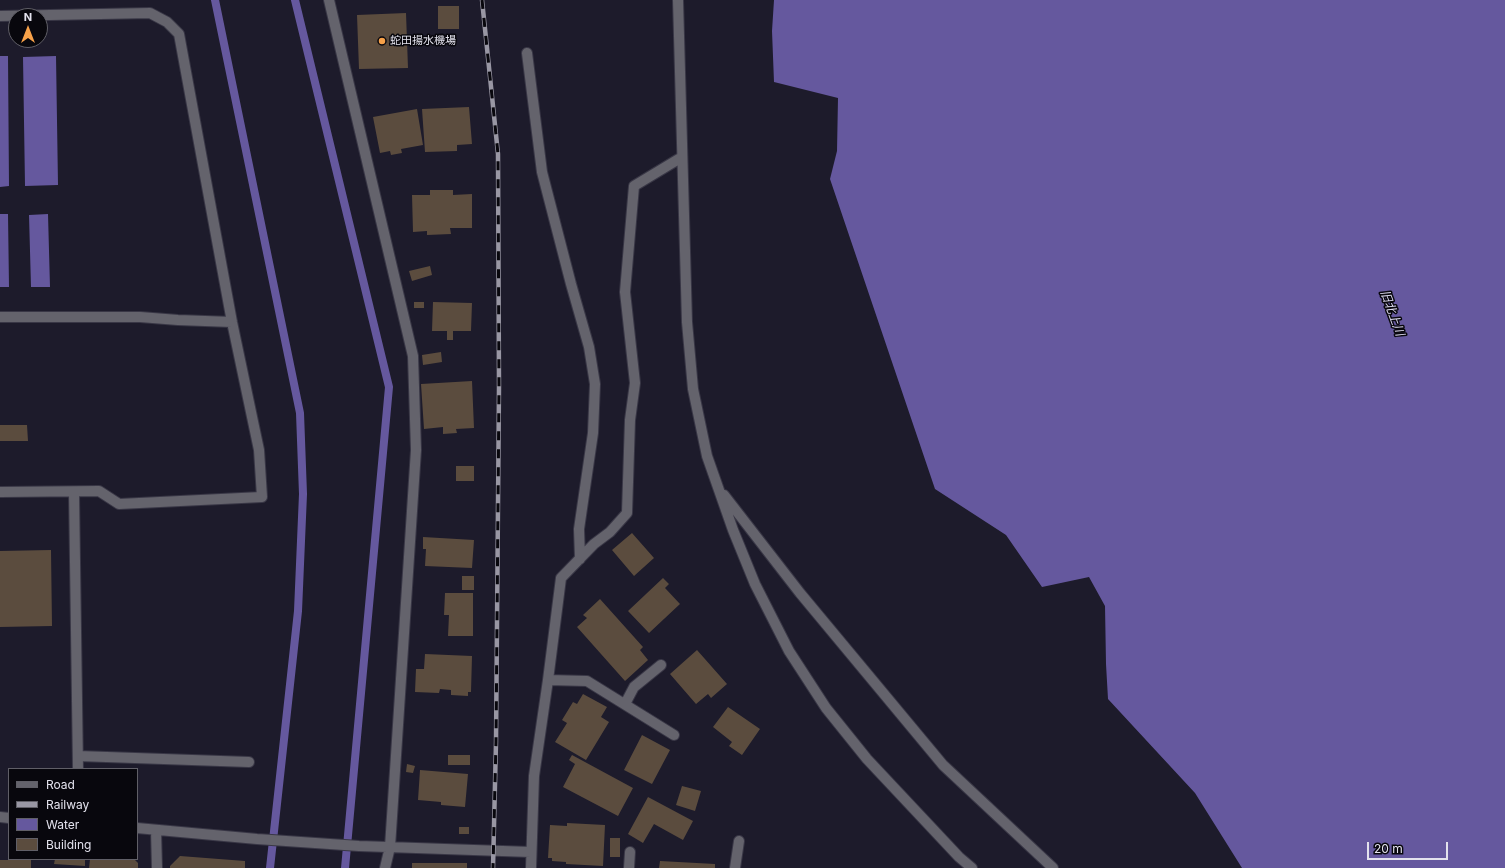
<!DOCTYPE html>
<html>
<head>
<meta charset="utf-8">
<style>
	body { margin:0 }
	#map { position:relative; width:1505px; height:868px; overflow:hidden; background:#1d1b2b; font-family:Inter,sans-serif }
	canvas { display:block }
	.legend { position:absolute; left:8px; top:768px; width:130px; height:92px; box-sizing:border-box; background:#08070d; border:1px solid #605f67; margin:0; padding:5px 7px; list-style:none; font-size:12px; color:#e3e2ed }
	.legend li { display:flex; align-items:center; gap:8px; height:20px }
	.legend b { width:20px; border:1px solid #605f67 }
	.north { position:absolute; left:8px; top:8px; width:40px; height:40px; box-sizing:border-box; background:#08070d; border:1px solid #605f67; border-radius:50%; rotate:0deg; font-size:11px; font-weight:700; line-height:16px; text-align:center; color:#e3e2ed }
	.north::after { content:''; display:block; margin:auto; width:14px; height:18px; background:#f7a149; clip-path:polygon(50% 0,100% 100%,50% 72%,0 100%) }
	.scale { position:absolute; left:1367px; top:842px; width:81px; height:18px; box-sizing:border-box; border:2px solid #e3e2ed; border-top:0; padding-left:5px; font-size:12px; line-height:14px; white-space:nowrap; color:#e3e2ed; -webkit-text-stroke:3px #08070d; paint-order:stroke }
</style>
</head>
<body>
<div id="map">
<canvas width="1505" height="868"></canvas>
<ul class="legend">
<li><b style="height:5px;background:#64636c"></b>Road</li>
<li><b style="height:5px;background:#9997a4"></b>Railway</li>
<li><b style="height:11px;background:#65589e"></b>Water</li>
<li><b style="height:11px;background:#5b4c3e"></b>Building</li>
</ul>
<div class="north">N</div>
<div class="scale">20 m</div>
</div>
<script>
const context = document.querySelector('canvas').getContext('2d');
context.lineJoin = 'round';
function fill(path, color) {
  context.fillStyle = color;
  context.fill(path, 'evenodd');
}
function trace(path, color, width, dash) {
  context.strokeStyle = color;
  context.lineWidth = width;
  context.lineCap = dash ? 'butt' : 'round';
  context.setLineDash(dash || []);
  context.stroke(path);
}
function label(font, color, halo, rows, align = 'center') {
  context.font = font + ' Inter,"Noto Sans JP",sans-serif';
  context.lineWidth = 3;
  context.setLineDash([]);
  context.textBaseline = 'middle';
  context.strokeStyle = halo;
  context.fillStyle = color;
  for (const [text, x, y, turn = 0] of rows) {
    context.save();
    context.translate(x, y);
    context.rotate((+turn || 0) * Math.PI / 180);
    context.textAlign = isNaN(turn) ? turn : align;
    if (halo) context.strokeText(text, 0, 0);
    context.fillText(text, 0, 0);
    context.restore();
  }
}
fill(new Path2D(`
	M 774,0 L 1505,0 L 1505,868 L 1242,868 L 1195,793 L 1108,699 L 1106,664 L 1105,606 L 1089,577 L 1042,587 L 1006,535 L 935,489 L 830,179 L 837,151 L 838,98 L 774,82 L 772,31 Z
	M 0,56 L 8,56 L 9,186 L 0,187 Z
	M 56,56 L 58,185 L 25,186 L 23,57 Z
	M 0,214 L 8,214 L 9,287 L 0,287 Z
	M 48,214 L 50,287 L 31,287 L 29,215 Z`), '#65589e');
trace(new Path2D(`
	M 215,0 L 300,413 L 303,494 L 298,611 L 270,868
	M 295,0 L 389,387 L 345,868`), '#65589e', 8);
fill(new Path2D(`
	M 438,6 L 459,6 L 459,29 L 438,29 Z
	M 406,13 L 408,68 L 359,69 L 357,15 Z
	M 469,107 L 472,144 L 457,145 L 457,151 L 425,152 L 422,109 Z
	M 417,109 L 423,145 L 401,149 L 402,153 L 391,155 L 390,151 L 380,153 L 373,117 Z
	M 430,190 L 453,190 L 453,195 L 472,194 L 472,228 L 450,228 L 451,234 L 427,235 L 427,231 L 413,232 L 412,195 L 430,195 Z
	M 430,266 L 432,275 L 412,281 L 409,271 Z
	M 414,302 L 424,302 L 424,308 L 414,308 Z
	M 433,302 L 472,303 L 471,331 L 453,331 L 453,340 L 447,340 L 447,331 L 432,331 Z
	M 441,352 L 442,362 L 423,365 L 422,355 Z
	M 472,381 L 474,428 L 456,429 L 457,433 L 443,434 L 443,427 L 424,429 L 421,384 Z
	M 0,425 L 27,425 L 28,441 L 0,441 Z
	M 456,466 L 474,466 L 474,481 L 456,481 Z
	M 632,533 L 654,558 L 634,576 L 612,550 Z
	M 423,537 L 474,540 L 472,568 L 425,566 L 426,549 L 423,549 Z
	M 51,550 L 52,626 L 0,627 L 0,551 Z
	M 462,576 L 474,576 L 474,590 L 462,590 Z
	M 663,578 L 669,584 L 665,588 L 680,604 L 649,633 L 628,611 Z
	M 445,593 L 473,593 L 473,636 L 448,636 L 449,615 L 444,615 Z
	M 600,599 L 643,647 L 640,650 L 648,660 L 625,681 L 577,627 L 587,618 L 583,615 Z
	M 697,650 L 727,684 L 711,698 L 708,694 L 696,704 L 670,674 Z
	M 425,654 L 472,656 L 471,692 L 468,692 L 468,696 L 451,695 L 451,690 L 440,689 L 439,693 L 415,692 L 416,669 L 424,669 Z
	M 583,694 L 607,707 L 601,717 L 609,722 L 586,760 L 555,742 L 567,723 L 562,720 L 573,702 L 577,704 Z
	M 728,707 L 760,729 L 742,755 L 729,746 L 732,742 L 713,727 Z
	M 642,735 L 670,750 L 652,784 L 624,770 Z
	M 448,755 L 470,755 L 470,765 L 448,765 Z
	M 572,755 L 633,788 L 618,816 L 563,787 L 575,764 L 569,760 Z
	M 407,764 L 415,766 L 413,773 L 406,772 Z
	M 420,770 L 468,774 L 465,807 L 441,805 L 441,802 L 418,800 Z
	M 682,786 L 701,791 L 695,811 L 676,805 Z
	M 648,797 L 693,821 L 683,840 L 654,824 L 643,843 L 628,834 Z
	M 567,823 L 605,825 L 603,866 L 566,864 L 566,862 L 552,861 L 552,858 L 548,858 L 550,825 L 567,826 Z
	M 459,827 L 469,827 L 469,834 L 459,834 Z
	M 610,838 L 620,838 L 620,857 L 610,857 Z
	M 180,856 L 245,861 L 245,868 L 170,868 L 170,866 Z
	M 55,859 L 85,859 L 85,866 L 54,864 Z
	M 90,859 L 134,859 L 138,863 L 138,868 L 89,868 Z
	M 0,860 L 31,860 L 31,868 L 0,868 Z
	M 660,861 L 715,864 L 715,868 L 659,868 Z
	M 412,863 L 467,863 L 467,868 L 412,868 Z`), '#5b4c3e');
const minor = new Path2D(`
	M 329,0 L 413,356 L 416,450 L 390,847 L 385,868
	M 678,0 L 687,322 L 693,389 L 707,456 L 733,530 L 755,584 L 789,651 L 826,708 L 867,759 L 959,857 L 972,868
	M 0,16 L 150,13 L 167,22 L 179,34 L 232,322 L 259,450 L 262,497 L 119,504 L 99,491 L 0,492
	M 527,53 L 542,172 L 571,284 L 589,347 L 595,384 L 593,433 L 579,529 L 580,559
	M 0,317 L 140,317 L 178,320 L 232,322
	M 74,492 L 78,769
	M 724,495 L 800,593 L 943,765 L 1053,868
	M 548,680 L 587,681 L 674,735
	M 625,704 L 634,687 L 661,665
	M 78,756 L 249,762
	M 0,817 L 9,818
	M 137,828 L 257,839 L 359,846 L 531,852
	M 156,830 L 157,868
	M 531,868 L 534,776 L 548,680 L 561,578 L 594,544 L 610,532 L 627,513 L 630,420 L 635,383 L 625,292 L 634,186 L 682,157
	M 629,868 L 630,852
	M 735,868 L 739,841`);
trace(minor, '#393746', 12);
trace(minor, '#64636c', 10);
const rail = new Path2D(`
	M 482,0 L 498,154 L 499,387 L 496,742 L 493,868`);
trace(rail, '#9997a4', 4.5);
trace(rail, '#08070d', 3, [9]);
for (const [x, y, r, color] of [
	[382,41,4,"#f7a149"]
]) {
  const dot = new Path2D();
  dot.arc(x, y, r, 0, 2 * Math.PI);
  context.fillStyle = color;
  context.fill(dot);
  trace(dot, '#08070d', 1.5);
}
label('11px', '#e3e2ed', '#08070d', [
	["蛇田揚水機場",390,41]
], 'left');
label('italic 12px', '#dcdaef', '#08070d', [
	["旧北上川",1392,313,70]
]);
</script>
</body>
</html>
